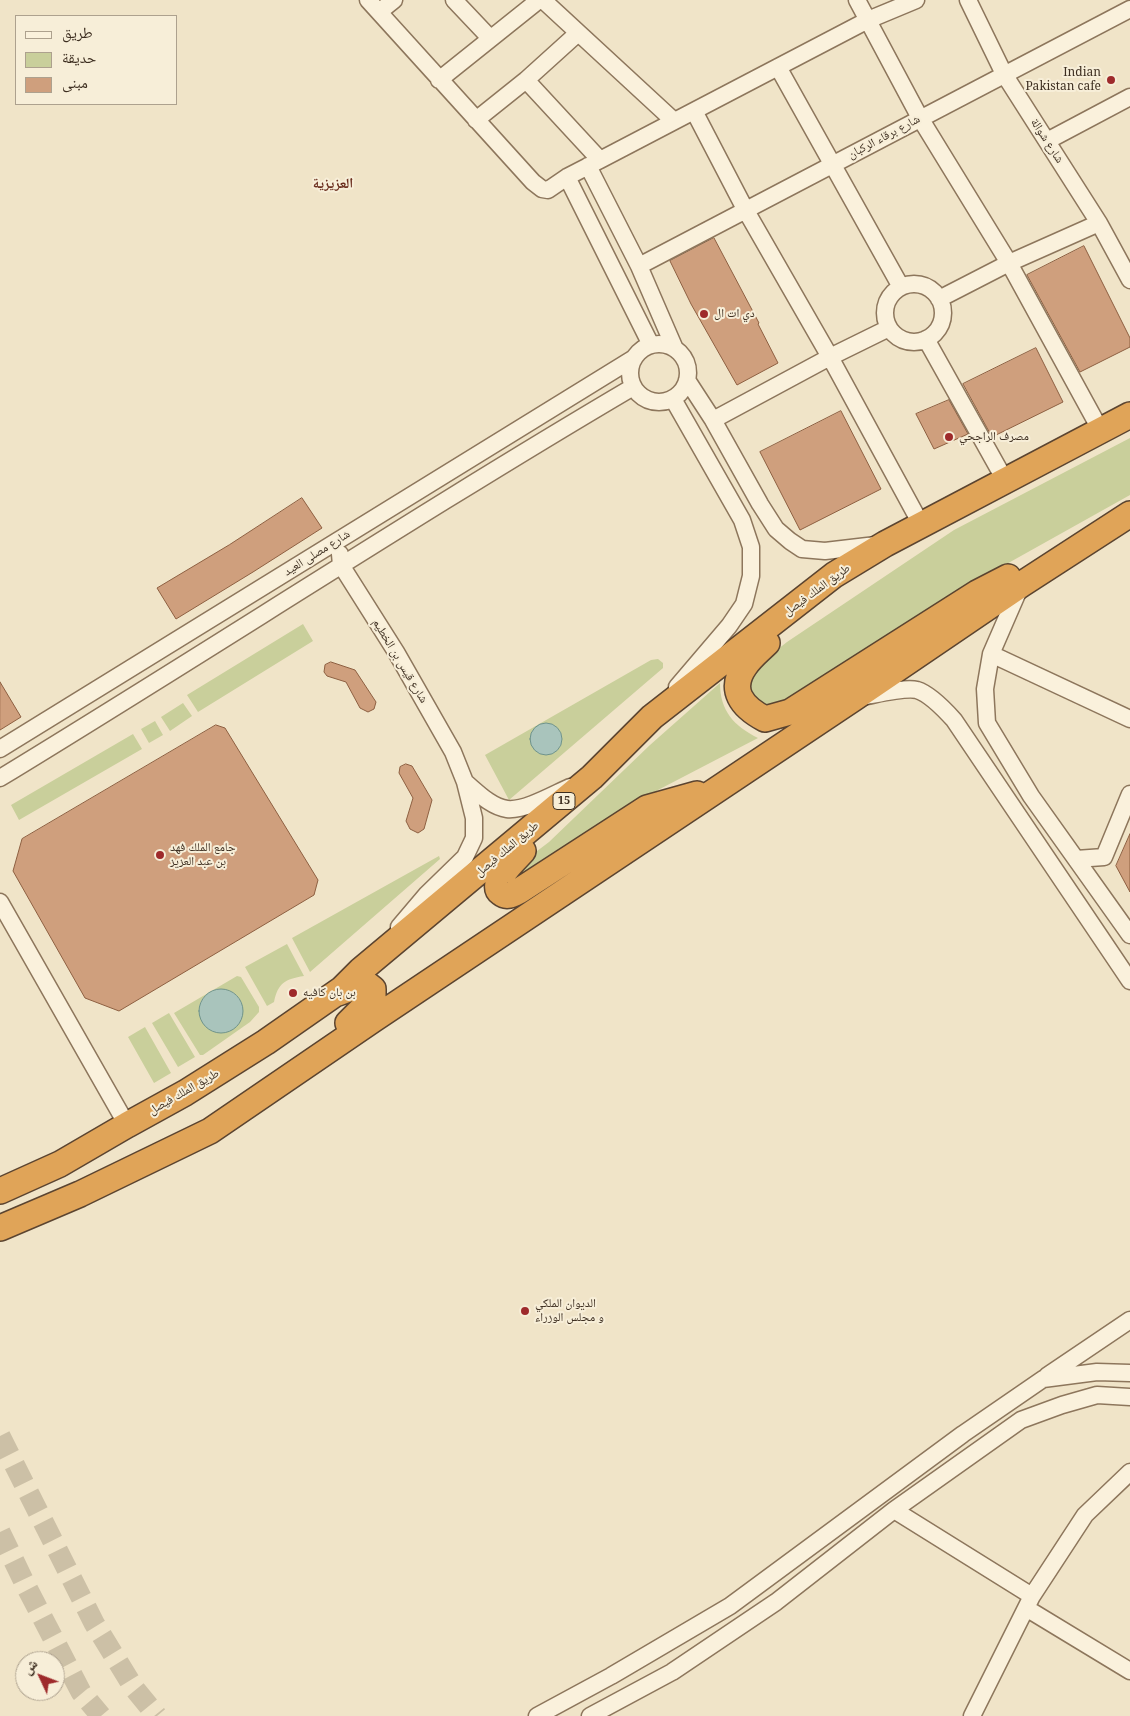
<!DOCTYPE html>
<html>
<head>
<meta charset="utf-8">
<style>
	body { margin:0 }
	#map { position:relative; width:1130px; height:1716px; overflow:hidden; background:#f0e4c8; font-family:"Noto Serif","Noto Naskh Arabic",serif }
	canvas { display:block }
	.legend { position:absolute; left:15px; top:15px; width:162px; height:90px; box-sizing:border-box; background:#f7eed8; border:1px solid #ada18e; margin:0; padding:6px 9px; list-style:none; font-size:15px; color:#3d2e20 }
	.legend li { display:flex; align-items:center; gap:10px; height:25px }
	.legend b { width:25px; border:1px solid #ada18e }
	.north { position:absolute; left:15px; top:1651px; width:50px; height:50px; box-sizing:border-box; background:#f7eed8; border:1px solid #ada18e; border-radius:50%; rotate:313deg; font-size:14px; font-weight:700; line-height:20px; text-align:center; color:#3d2e20 }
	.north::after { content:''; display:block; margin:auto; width:18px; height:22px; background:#9e2a2b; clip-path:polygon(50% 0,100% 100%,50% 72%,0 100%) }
</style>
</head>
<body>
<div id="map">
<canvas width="1130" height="1716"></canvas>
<ul class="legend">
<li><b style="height:6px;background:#faf1dc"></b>طريق</li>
<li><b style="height:14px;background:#c9cf9b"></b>حديقة</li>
<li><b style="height:14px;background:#cf9f7d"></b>مبنى</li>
</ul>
<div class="north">ش</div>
</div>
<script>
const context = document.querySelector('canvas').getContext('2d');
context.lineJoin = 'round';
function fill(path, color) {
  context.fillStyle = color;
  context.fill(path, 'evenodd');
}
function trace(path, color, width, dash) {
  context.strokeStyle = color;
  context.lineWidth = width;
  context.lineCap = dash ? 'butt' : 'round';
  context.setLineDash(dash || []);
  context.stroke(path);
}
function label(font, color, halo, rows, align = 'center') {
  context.font = font + ' "Noto Serif","Noto Naskh Arabic",serif';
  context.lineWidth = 4;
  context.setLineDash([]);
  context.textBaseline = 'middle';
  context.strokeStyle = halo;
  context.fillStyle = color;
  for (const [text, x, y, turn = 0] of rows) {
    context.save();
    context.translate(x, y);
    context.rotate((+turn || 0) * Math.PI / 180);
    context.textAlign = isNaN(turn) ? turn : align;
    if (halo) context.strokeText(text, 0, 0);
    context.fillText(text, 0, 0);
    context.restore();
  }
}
fill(new Path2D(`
	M 1130,438 L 1130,495 L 1003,566 L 778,709 L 758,706 L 748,694 L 751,676 L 763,661 L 787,642 L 954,530 Z
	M 303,624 L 313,641 L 198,712 L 187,695 Z
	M 658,659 L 663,663 L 663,668 L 509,800 L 485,755 L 651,660 ZM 544,723 C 574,725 562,765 537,752 L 531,738 L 535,728 Z
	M 720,683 C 720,711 734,726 758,738 L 658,790 L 568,852 L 517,880 L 514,877 L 516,867 L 549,842 L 650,745 Z
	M 183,703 L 192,716 L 170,731 L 161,717 Z
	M 155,721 L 163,735 L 149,743 L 141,729 Z
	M 133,734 L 142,749 L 19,820 L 11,805 Z
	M 439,856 L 440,859 L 310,972 L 292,938 Z
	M 287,944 L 304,976 C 285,979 278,983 274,1002 L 267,1006 L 245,967 Z
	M 237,976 L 241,977 L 259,1007 L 259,1012 L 250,1022 L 203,1055 L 200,1055 L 174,1013 ZM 217,989 C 222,990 228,990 232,992 C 243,998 245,1013 237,1021 C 234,1025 230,1030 226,1032 C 207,1038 182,1001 217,989 Z
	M 169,1013 L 195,1057 L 178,1067 L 152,1023 Z
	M 145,1027 L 171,1073 L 154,1083 L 128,1037 Z`), '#c9cf9b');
const water = new Path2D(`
	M530 739a16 16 0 1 1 32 0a16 16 0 1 1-32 0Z
	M199 1011a22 22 0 1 1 44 0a22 22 0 1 1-44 0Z`);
fill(water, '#a9c4bc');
trace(water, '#6f938a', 1);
const building = new Path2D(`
	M 714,238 L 759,323 L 758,324 L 778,363 L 737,385 L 691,304 L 670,261 Z
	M 1084,246 L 1130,338 L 1130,347 L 1080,372 L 1027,275 Z
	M 1036,348 L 1063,402 L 992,437 L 963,384 Z
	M 949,400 L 968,434 L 934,449 L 916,414 Z
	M 841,411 L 881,489 L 800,530 L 760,452 Z
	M 302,498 L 322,528 L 253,572 L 176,619 L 157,588 L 229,545 Z
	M 331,662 L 355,670 L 376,702 L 374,709 L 368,712 L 360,708 L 346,682 L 327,676 L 324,672 L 325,665 Z
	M 0,682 L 21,717 L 0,730 Z
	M 216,725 L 225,728 L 318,880 L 314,895 L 119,1011 L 85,998 L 13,871 L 22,839 Z
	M 406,764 L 412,766 L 432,800 L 424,829 L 418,833 L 410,829 L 406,821 L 413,798 L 399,773 L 400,767 Z
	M 1130,834 L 1130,892 L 1116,866 Z`);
fill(building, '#cf9f7d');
trace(building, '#8d5f41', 1);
trace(new Path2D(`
	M 0,1436 L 94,1623 L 134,1688 L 157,1716
	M 0,1532 L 26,1586 L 81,1692 L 101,1716`), '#ccc0a6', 21, [21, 11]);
const minor = new Path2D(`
	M 368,0 L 533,182 L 542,189 L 548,190 L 567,177 L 600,160 L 868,20 L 916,0
	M 454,0 L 490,38
	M 543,0 L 674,121
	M 857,0 L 920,118 L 1009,263 L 1101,431
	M 968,0 L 1004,74 L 1099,223 L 1130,280
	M 379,12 L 394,0
	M 778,67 L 901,287
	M 439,80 L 539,0
	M 526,80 L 600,160
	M 694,111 L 745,209 L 830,357 L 922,526
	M 476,120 L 526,80 L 578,33
	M 1047,141 L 1130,97
	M 588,166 L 639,266 L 675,349
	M 567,177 L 651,345
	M 639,266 L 1130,9
	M885 313a29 29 0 1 1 58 0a29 29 0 1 1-58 0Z
	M 939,299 L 1009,263 L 1099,223
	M 926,339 L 1006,482
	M630 373a29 29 0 1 1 58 0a29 29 0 1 1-58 0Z
	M 687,380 L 713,420 L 760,504 L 776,529 L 790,541 L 802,549 L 825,551 L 876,545
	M 673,399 L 742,520 L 751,547 L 751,576 L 744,604 L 729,626 L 677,687
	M 713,420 L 830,357 L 889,328
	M 340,554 L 341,565 L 396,652 L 453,752 L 465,782 L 474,818 L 474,838 L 465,857 L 427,894 L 399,927
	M 1021,585 L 991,654 L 985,689 L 987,723 L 1031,796 L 1130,935
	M 991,654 L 1130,719
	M 861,697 C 874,695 904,687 917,690 C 930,694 945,710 954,720 L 1130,981
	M 0,749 L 634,358
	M 0,778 C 212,649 419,513 633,387
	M 465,782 C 477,792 491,807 507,809 C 525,811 554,794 570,787
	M 1076,859 L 1104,857 L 1130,794
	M 0,902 L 127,1125
	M 1047,1376 L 1130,1320
	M 894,1510 L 1032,1596
	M 1026,1608 L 1130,1671
	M 537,1716 L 611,1676 L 730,1606 L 963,1434 L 1043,1379 L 1097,1372 L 1130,1373
	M 590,1716 L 672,1672 L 776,1602 L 894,1510 L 1021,1420 L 1062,1405 L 1097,1395 L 1130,1397
	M 972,1716 L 1032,1596 L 1085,1515 L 1130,1472`);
const highway = new Path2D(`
	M 767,643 C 760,650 751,657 745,666 C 728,690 742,707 765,719 L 790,712 L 977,593 L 1008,577
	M 523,851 C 516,859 488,884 501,893 C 507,898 513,894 519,891 L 647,808 L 697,794
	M 338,993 L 356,986 L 368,985 L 373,989 L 373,998 L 348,1023
	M 0,1191 L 60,1164 L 127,1125 L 185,1093 L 266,1042 L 342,989 L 361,970 L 592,777 L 652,717 L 834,575 L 885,544 L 1130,415
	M 0,1228 L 80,1194 L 210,1131 L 374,1019 L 854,698 L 1022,584 L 1130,514`);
trace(minor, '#8d765c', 19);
trace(highway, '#5b4430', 28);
trace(minor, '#faf1dc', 16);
trace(highway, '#e0a458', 25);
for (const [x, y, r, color] of [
	[1111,80,5,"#9e2a2b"],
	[704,314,5,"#9e2a2b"],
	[949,437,5,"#9e2a2b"],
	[160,855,5,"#9e2a2b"],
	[293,993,5,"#9e2a2b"],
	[525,1311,5,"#9e2a2b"]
]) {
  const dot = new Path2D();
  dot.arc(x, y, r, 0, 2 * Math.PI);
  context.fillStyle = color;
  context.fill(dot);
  trace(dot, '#f7eed8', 2);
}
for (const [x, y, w] of [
	[564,801,22]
]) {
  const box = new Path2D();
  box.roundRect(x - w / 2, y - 8.5, w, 17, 4);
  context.fillStyle = '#f7eed8';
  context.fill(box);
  trace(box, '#3d2e20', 1);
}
label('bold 11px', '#3d2e20', null, [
	["15",564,801]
]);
label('12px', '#3d2e20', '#f7eed8', [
	["Indian",1101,73,"right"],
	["Pakistan cafe",1101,87,"right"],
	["دي ات ال",714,314],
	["مصرف الراجحي",959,437],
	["جامع الملك فهد",170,848],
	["بن عبد العزيز",170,862],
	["بن بان كافيه",303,993],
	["الديوان الملكي",535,1304],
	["و مجلس الوزراء",535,1318]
], 'left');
label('12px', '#3d2e20', '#f7eed8', [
	["شارع برقاء الركبان",884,137,-28],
	["شارع شوالة",1047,141,57],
	["شارع مصلى العيد",317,553,-32],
	["طريق الملك فيصل",817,590,-36],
	["شارع قيس بن الخطيم",400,661,59],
	["طريق الملك فيصل",507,849,-40],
	["طريق الملك فيصل",184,1092,-30]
]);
label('bold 14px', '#6b2e1e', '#f7eed8', [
	["العزيزية",333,184]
]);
</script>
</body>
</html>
